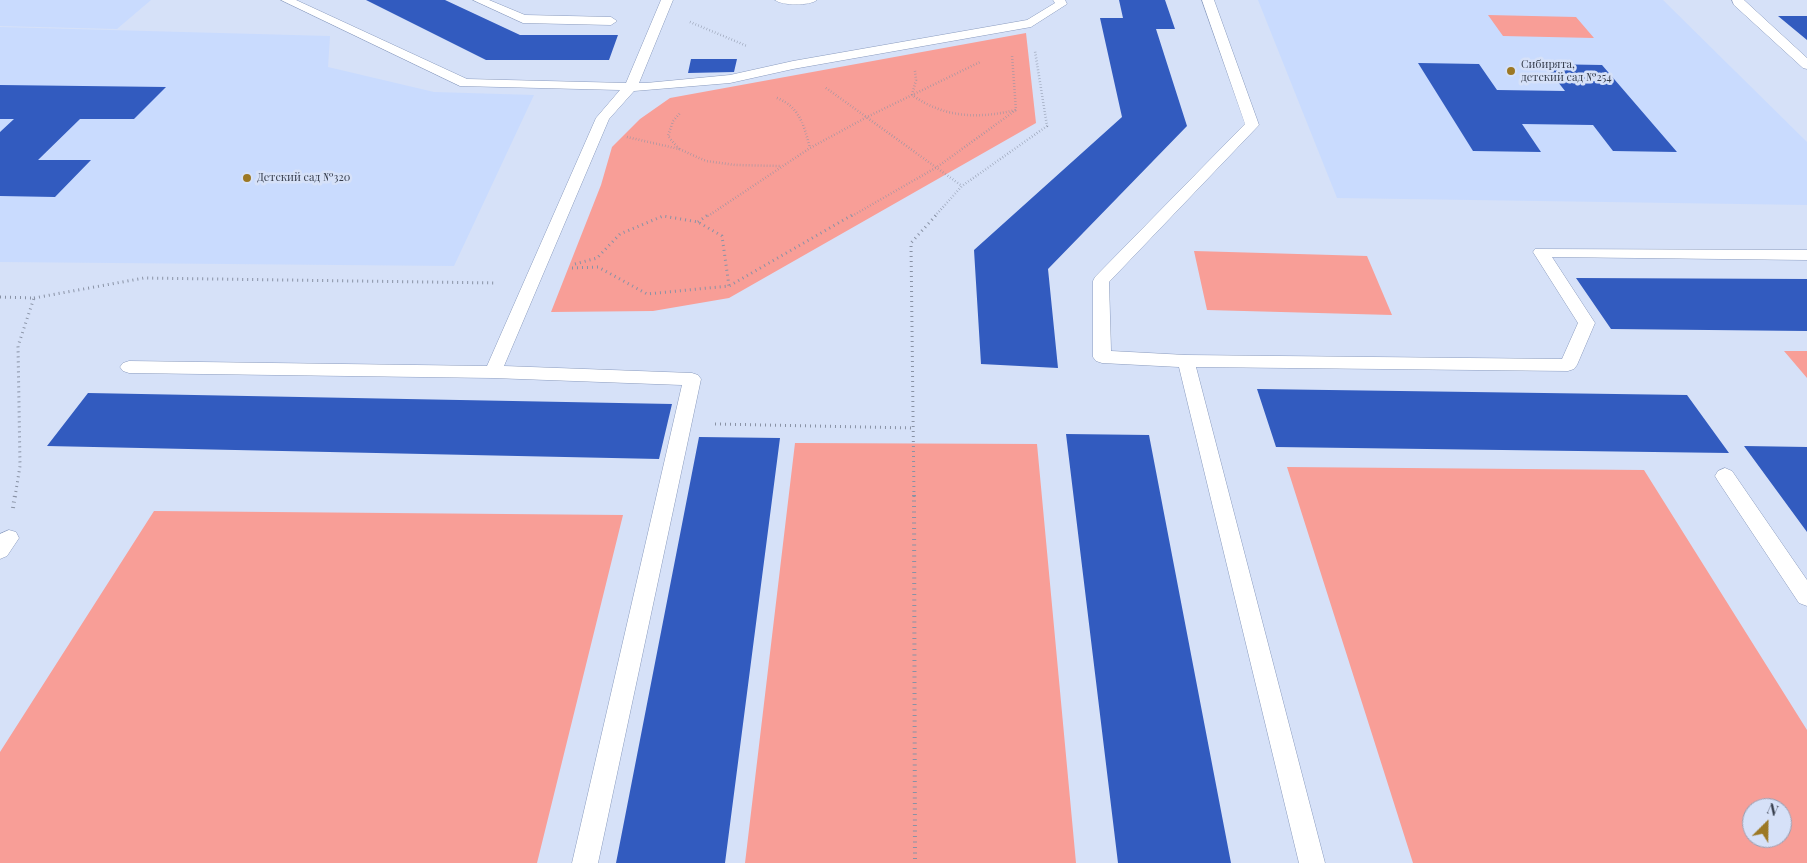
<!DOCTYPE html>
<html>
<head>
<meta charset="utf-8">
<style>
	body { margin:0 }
	#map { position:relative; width:1807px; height:863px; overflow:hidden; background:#d6e1f8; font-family:"Playfair Display",serif }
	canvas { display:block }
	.north { position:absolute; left:1742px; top:798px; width:50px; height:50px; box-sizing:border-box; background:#d6e1f8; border:1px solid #969fb3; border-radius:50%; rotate:23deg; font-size:14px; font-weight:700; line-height:20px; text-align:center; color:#353c4b }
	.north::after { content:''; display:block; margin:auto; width:18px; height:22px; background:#9c7824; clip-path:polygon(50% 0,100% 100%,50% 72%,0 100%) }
</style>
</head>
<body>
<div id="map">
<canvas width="1807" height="863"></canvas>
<div class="north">N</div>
</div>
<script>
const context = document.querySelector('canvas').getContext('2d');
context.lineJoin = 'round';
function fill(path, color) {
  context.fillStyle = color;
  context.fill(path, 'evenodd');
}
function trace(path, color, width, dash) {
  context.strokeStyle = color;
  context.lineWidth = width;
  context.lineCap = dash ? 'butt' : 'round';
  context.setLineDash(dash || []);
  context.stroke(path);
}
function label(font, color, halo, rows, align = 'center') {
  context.font = font + ' "Playfair Display",serif';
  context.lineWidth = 5;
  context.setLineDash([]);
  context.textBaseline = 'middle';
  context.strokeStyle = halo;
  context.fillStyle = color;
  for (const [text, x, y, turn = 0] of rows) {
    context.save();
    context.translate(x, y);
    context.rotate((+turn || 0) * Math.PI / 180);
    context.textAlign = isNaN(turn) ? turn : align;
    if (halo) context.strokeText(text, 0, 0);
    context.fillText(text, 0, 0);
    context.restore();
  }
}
fill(new Path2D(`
	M 0,0 L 151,0 L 117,29 L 0,26 Z
	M 1258,0 L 1663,0 L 1807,142 L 1807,205 L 1337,198 Z
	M 0,27 L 330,36 L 328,67 L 434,92 L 534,95 L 454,266 L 0,262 Z`), '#c9dbfe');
fill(new Path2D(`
	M 1488,15 L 1576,17 L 1594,38 L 1503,36 Z
	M 1026,33 L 1036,123 L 729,298 L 653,311 L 551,312 L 601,185 L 612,147 L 640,119 L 670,98 Z
	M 1194,251 L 1367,256 L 1392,315 L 1207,310 Z
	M 1784,351 L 1807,351 L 1807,378 Z
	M 795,443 L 1037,444 L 1076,863 L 745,863 Z
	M 1287,467 L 1644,470 L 1807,730 L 1807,863 L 1413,863 ZM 1752,808 L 1782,808 L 1782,838 L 1752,838 Z
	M 154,511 L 623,515 L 537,863 L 0,863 L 0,752 Z`), '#f89e97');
fill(new Path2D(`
	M 366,0 L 445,0 L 520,35 L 618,35 L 609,60 L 486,60 Z
	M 1119,0 L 1165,0 L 1175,29 L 1156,29 L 1187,126 L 1048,269 L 1058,368 L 981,364 L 974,250 L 1122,117 L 1100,18 L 1123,18 Z
	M 1778,16 L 1807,16 L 1807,40 Z
	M 691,59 L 737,59 L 734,72 L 688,73 Z
	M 1418,63 L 1479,64 L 1497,90 L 1565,91 L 1544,64 L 1602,65 L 1677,152 L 1613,151 L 1593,125 L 1522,124 L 1541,152 L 1473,151 Z
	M 0,85 L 166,87 L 134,119 L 80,119 L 38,160 L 91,160 L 55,197 L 0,196 L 0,132 L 14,119 L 0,119 Z
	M 1576,278 L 1807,279 L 1807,331 L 1611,329 Z
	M 1257,389 L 1687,395 L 1729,453 L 1276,447 Z
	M 88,393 L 672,404 L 659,459 L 47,446 Z
	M 1066,434 L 1149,435 L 1231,863 L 1118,863 Z
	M 699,437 L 780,438 L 725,863 L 616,863 Z
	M 1744,446 L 1807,447 L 1807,532 Z`), '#325bbf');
const service = new Path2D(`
	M 281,0 L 296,0 L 467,79 L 626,83 L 661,0 L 673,0 L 639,83 L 646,83 L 730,75 L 793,61 L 1027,20 L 1055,3 L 1053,0 L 1065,0 L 1067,4 L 1031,27 L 793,69 L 730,83 L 634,91 L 609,119 L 504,366 L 692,373 L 698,375 L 701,379 L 598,863 L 572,863 L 682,385 L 493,378 L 129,373 L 123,371 L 120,367 L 123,363 L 129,361 L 487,366 L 596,118 L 620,90 L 460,86 Z
	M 473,0 L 489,0 L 525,15 L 611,17 L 617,21 L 611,25 L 523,23 Z
	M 775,0 L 817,0 C 810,6 782,6 775,0 Z
	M 1202,0 L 1214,0 L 1259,125 L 1109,282 L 1111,351 L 1186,355 L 1562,359 L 1578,323 L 1533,252 L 1535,249 L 1807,250 L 1807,260 L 1552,257 L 1595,323 L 1577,365 L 1574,369 L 1568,371 L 1196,367 L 1325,863 L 1299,863 L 1179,367 L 1102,363 L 1096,361 L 1093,357 L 1093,281 L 1095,277 L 1245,124 Z
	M 1732,0 L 1744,0 L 1807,58 L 1807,69 L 1803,68 L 1734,5 Z
	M 1725,468 L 1732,471 L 1807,580 L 1807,606 L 1799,603 L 1718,481 L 1715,476 L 1718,471 Z
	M 9,530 L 16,532 L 19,538 L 7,556 L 0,559 L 0,534 Z`);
trace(service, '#8a9bbe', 1);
trace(new Path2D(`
	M 690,22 L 747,46
	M 915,71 L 916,80 L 912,95 C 945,118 977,119 1016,110
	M 826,88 L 962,186
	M 777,98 C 800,107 804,126 810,148
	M 627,137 L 679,149 L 706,161 L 735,165 L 781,166
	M 679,149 L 668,136 L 673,121 L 681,112
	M 708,216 L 810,148 L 867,117 L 980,62
	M 852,216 L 937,167 L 1016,110 L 1012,55
	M 935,216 L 962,186 L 1047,126 L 1035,51`), '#8992a5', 2.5, [0.5, 2.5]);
trace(new Path2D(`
	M 698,222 L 709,214
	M 575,264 L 597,258 L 620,234 L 663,216 L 698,222 L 722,236 L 729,286
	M 572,268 L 598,267 L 647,294 L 729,286 L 854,214
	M 0,297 L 34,298 L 18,346 L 20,466 L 15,497
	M 34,298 L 144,278 L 497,283
	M 715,424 L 914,428
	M 914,497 L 911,243 L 937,214`), '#8992a5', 3, [1, 4]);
trace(new Path2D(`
	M 914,495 L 915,863
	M 13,508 L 15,495`), '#8992a5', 4, [1, 4.5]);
fill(service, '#fff');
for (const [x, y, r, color] of [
	[1511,71,5,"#9c7824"],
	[247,178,5,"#9c7824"]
]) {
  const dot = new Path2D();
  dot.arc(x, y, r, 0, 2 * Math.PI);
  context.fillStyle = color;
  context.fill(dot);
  trace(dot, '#d6e1f8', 2);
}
label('11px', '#353c4b', '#d6e1f8', [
	["Сибирята,",1521,65],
	["детский сад №254",1521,78],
	["Детский сад №320",257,178]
], 'left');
</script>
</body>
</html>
